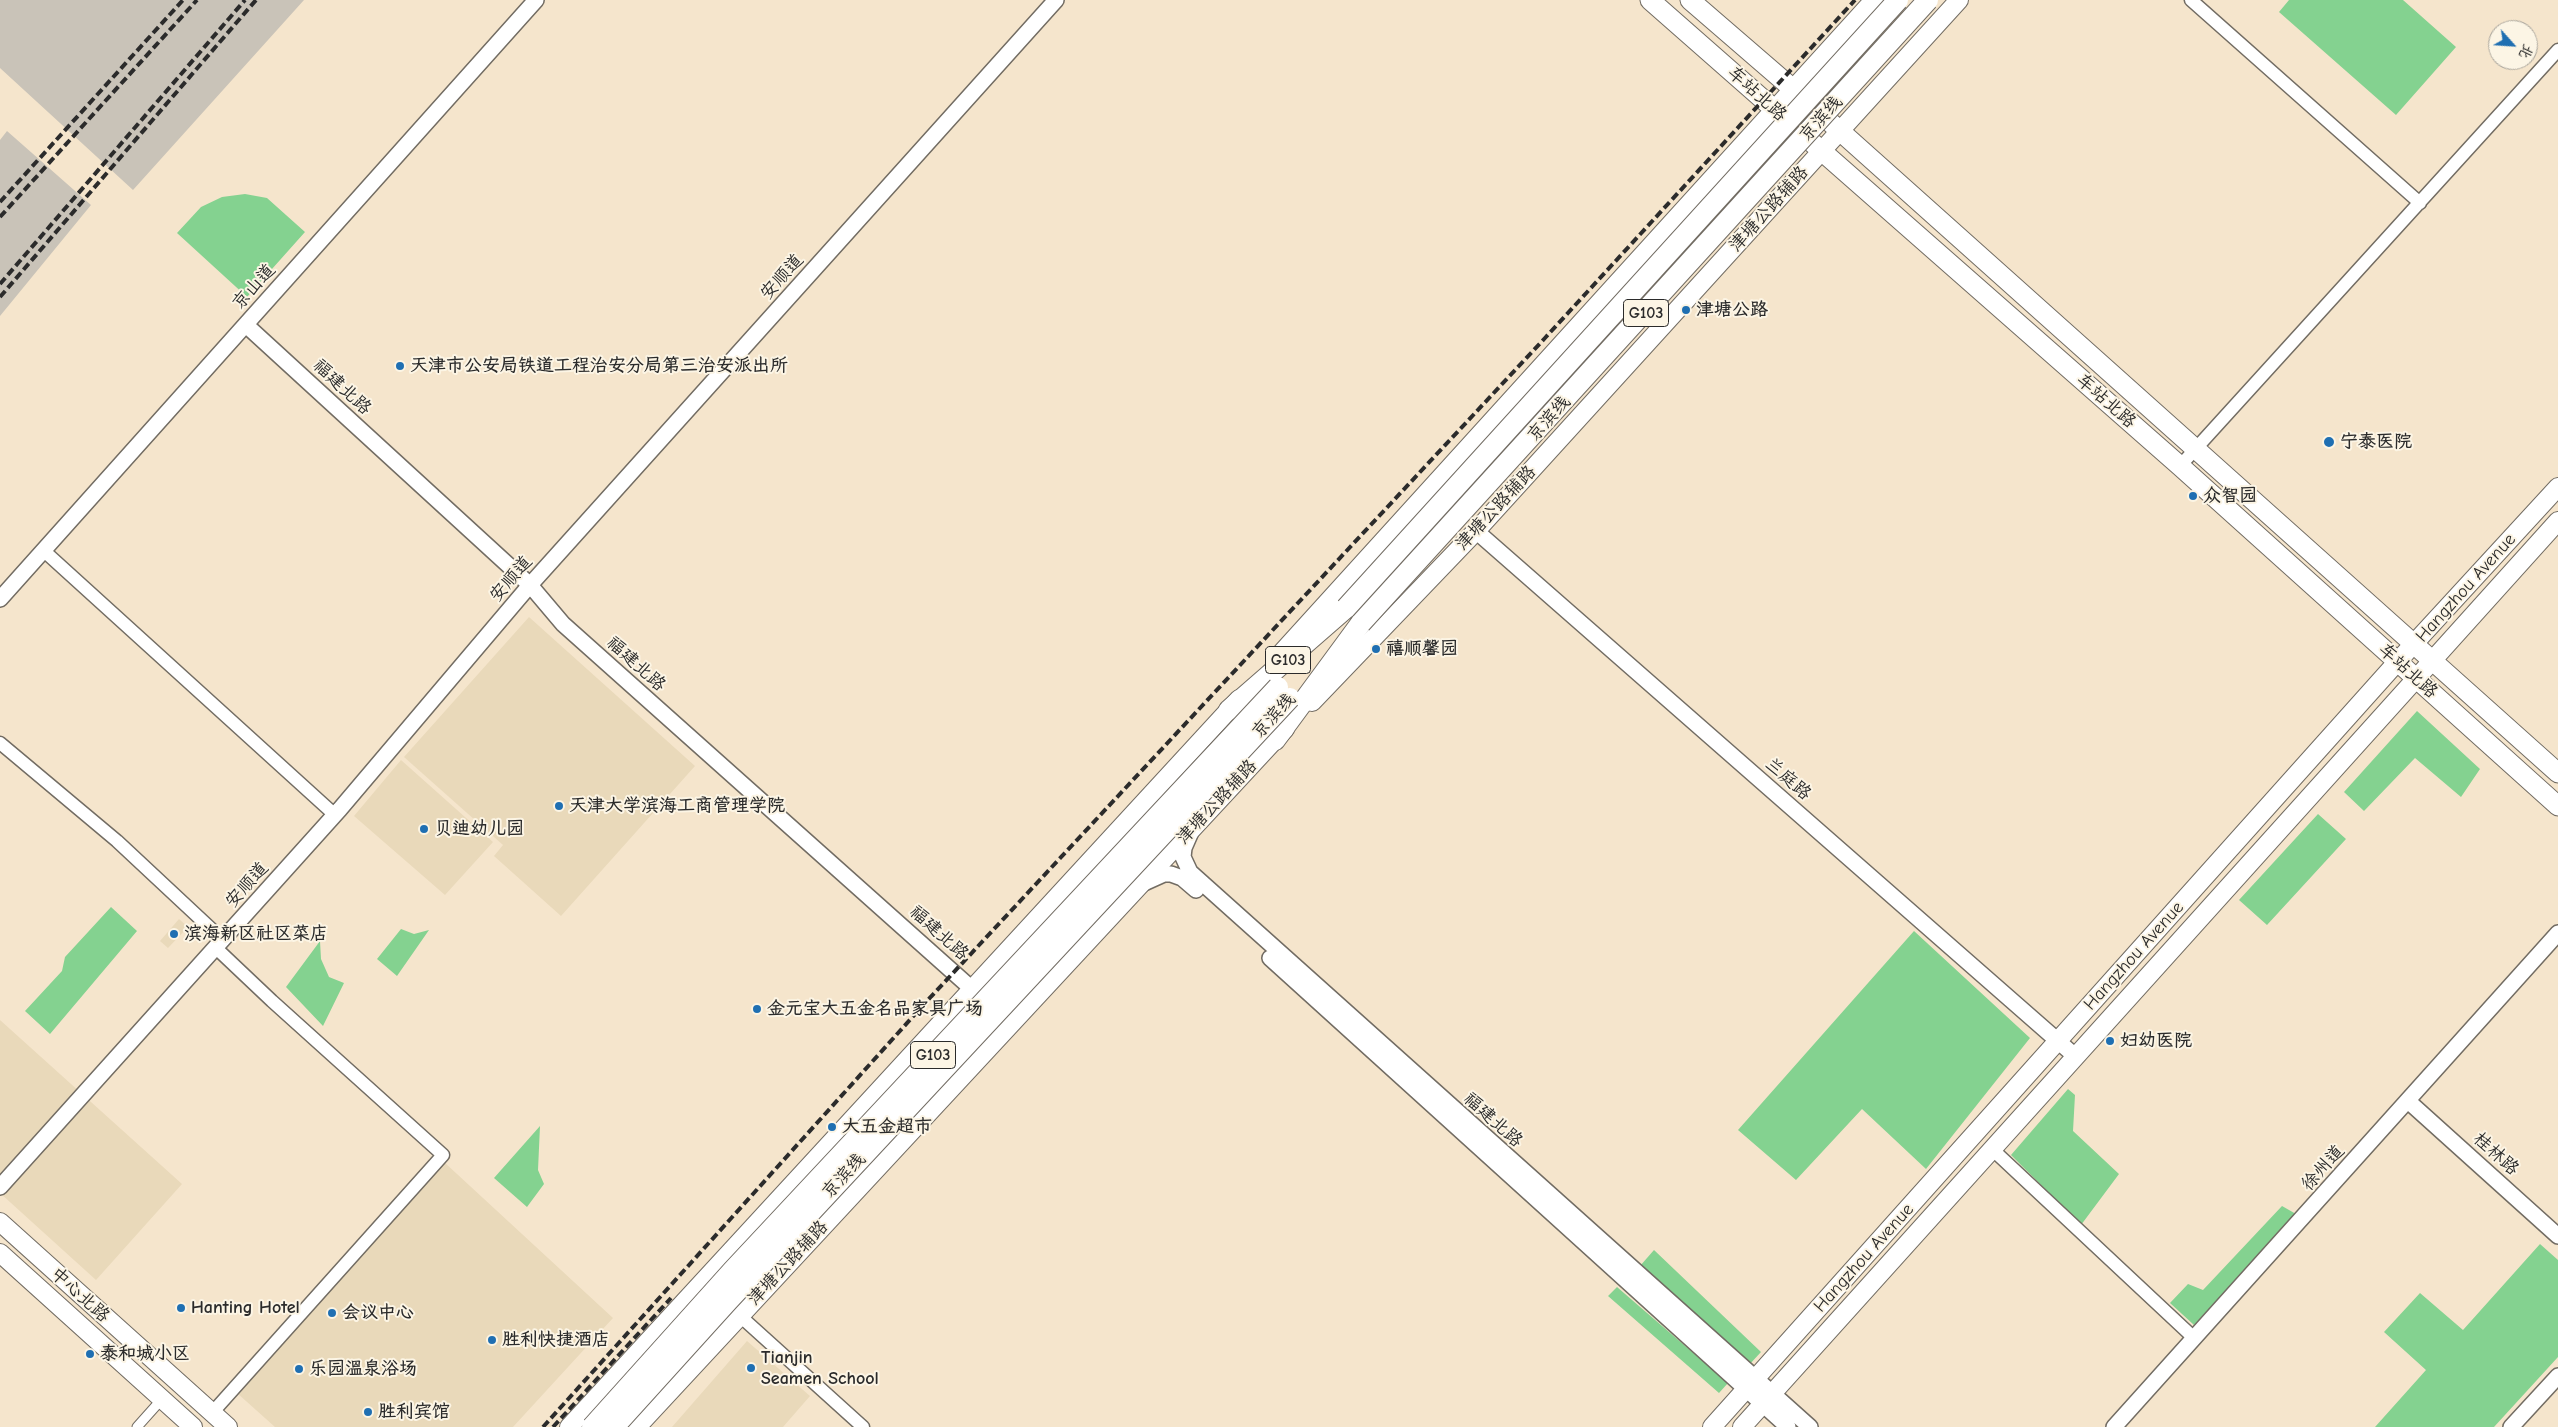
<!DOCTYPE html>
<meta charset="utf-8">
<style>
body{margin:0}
#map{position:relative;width:2558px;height:1427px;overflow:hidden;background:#f5e5cc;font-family:"Comic Neue","LXGW WenKai TC",sans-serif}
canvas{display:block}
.north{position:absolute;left:2488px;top:20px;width:50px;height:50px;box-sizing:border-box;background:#fcf5e5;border:1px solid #a8a49b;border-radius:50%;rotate:116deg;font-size:14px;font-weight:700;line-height:20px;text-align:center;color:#2b2b2b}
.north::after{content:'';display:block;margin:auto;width:18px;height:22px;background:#1f6fb2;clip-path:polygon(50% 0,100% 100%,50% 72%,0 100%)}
</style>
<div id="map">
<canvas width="2558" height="1427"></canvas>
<div class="north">北</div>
</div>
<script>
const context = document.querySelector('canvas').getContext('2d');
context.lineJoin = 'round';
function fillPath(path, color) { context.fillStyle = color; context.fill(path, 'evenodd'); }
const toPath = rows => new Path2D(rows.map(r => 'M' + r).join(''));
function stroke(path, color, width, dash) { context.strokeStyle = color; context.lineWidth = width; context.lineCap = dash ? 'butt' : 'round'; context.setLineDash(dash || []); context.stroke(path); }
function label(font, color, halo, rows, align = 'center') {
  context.font = font + ' "Comic Neue","LXGW WenKai TC",sans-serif'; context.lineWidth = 4; context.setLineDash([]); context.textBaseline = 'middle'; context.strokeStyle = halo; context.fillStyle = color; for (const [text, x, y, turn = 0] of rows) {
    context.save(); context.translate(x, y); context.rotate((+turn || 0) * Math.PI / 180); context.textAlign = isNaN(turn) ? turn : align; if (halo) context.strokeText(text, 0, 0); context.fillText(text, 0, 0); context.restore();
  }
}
const built = toPath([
 [529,617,695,766,561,916,494,856,503,845,404,757],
 [401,760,493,842,445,895,354,816],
 [179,919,188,927,168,948,160,941],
 [0,1020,182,1184,96,1280,0,1193],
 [444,1162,613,1318,513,1427,275,1427,237,1393],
 [747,1341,810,1396,783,1427,672,1427]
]);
const industrial = toPath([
 [0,0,304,0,133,190,0,68],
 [7,131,91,205,0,316,0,140]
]);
const green = toPath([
 [2289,0,2403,0,2456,47,2396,115,2279,12],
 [245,194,267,198,305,232,247,297,177,233,201,207,222,197],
 [2417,711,2480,769,2461,797,2415,758,2364,811,2344,792],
 [2318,814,2346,839,2267,925,2239,900],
 [111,907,137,931,50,1034,25,1011,62,971,65,957],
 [401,929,414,934,429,930,397,976,377,959],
 [1914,931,2030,1038,1926,1169,1862,1109,1796,1180,1738,1130],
 [320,941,321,959,329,977,344,983,323,1026,286,987],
 [2068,1089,2075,1095,2073,1131,2119,1174,2081,1225,2011,1155],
 [540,1126,538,1170,544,1184,527,1207,494,1178],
 [2282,1206,2296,1214,2194,1325,2170,1303,2188,1284,2203,1290],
 [2540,1244,2558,1260,2558,1357,2494,1427,2375,1427,2426,1370,2384,1332,2420,1293,2463,1330],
 [1654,1250,1761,1352,1749,1365,1640,1266],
 [1617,1287,1728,1383,1719,1393,1608,1296]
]);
const pedestrian = toPath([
 [137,1427,162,1399]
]);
const minor = toPath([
 [2191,0,2420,203],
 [2180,466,2558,50],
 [43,550,335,815],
 [0,743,117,841,223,940],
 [1992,1149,2194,1338],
 [739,1315,863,1427],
 [212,1413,443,1155,272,1001,216,948]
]);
const tertiary = toPath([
 [246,325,530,585,563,624,981,997],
 [1476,531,2075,1056],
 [0,599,536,0],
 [1191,832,1184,848,1183,857,1190,872,1810,1427],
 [1144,883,1164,874,1171,874,1182,878,1196,890],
 [1270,958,1788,1427],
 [2408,1101,2558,1236],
 [0,1187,340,809,530,585,1056,0],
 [2114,1427,2558,933],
 [2511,1427,2558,1376]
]);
const secondary = toPath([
 [1275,660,1874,0],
 [1312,702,1476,531,1959,0],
 [0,1222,228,1427],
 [0,1253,193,1427],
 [569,1427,1239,699],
 [637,1427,1285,729],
 [1712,1427,2398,661,2558,487],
 [1742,1427,2558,521]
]);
const primary = toPath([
 [1650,0,2180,466,2558,806],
 [1690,0,1793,89,2558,773]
]);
const trunk = toPath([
 [1229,710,1346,608],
 [1275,740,1361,623]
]);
const rail = toPath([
 [0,202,183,0],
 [0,217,197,0],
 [0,284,245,0],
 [0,297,256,0],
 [543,1427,926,1002,1545,338,1855,0],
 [553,1427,671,1298]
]);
const trunkBridge = toPath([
 [1346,608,1898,0],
 [1361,623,1928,0],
 [592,1427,733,1270,1278,687],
 [614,1427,728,1301,1290,698]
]);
const markers = [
 [1686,310,5,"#1f6fb2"],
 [400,366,5,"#1f6fb2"],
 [2329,442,6,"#1f6fb2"],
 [2193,496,5,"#1f6fb2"],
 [1376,649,5,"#1f6fb2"],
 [559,806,5,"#1f6fb2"],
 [424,829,5,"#1f6fb2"],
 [174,934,5,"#1f6fb2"],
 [757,1009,5,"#1f6fb2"],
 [2110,1041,5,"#1f6fb2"],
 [832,1127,5,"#1f6fb2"],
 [181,1308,5,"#1f6fb2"],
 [332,1313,5,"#1f6fb2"],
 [492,1340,5,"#1f6fb2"],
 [90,1354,5,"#1f6fb2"],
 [751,1368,5,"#1f6fb2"],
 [299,1369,5,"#1f6fb2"],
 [368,1412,5,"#1f6fb2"]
];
const shields = [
 [1646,313,45],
 [1288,660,45],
 [933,1055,45]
];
const shieldNames = [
 ["G103",1646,313],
 ["G103",1288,660],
 ["G103",933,1055]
];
const streetNames = [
 ["车站北路",1757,94,42],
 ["京滨线",1821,119,-48],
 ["津塘公路辅路",1769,209,-48],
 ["安顺道",782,277,-48],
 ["京山道",254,287,-48],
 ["福建北路",342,387,43],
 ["车站北路",2106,401,41],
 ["京滨线",1549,419,-48],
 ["津塘公路辅路",1496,508,-47],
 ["安顺道",511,579,-49],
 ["Hangzhou Avenue",2466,588,-48],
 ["福建北路",636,664,42],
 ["车站北路",2408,671,42],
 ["京滨线",1274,716,-47],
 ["兰庭路",1788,779,41],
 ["津塘公路辅路",1217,802,-47],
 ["安顺道",247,885,-48],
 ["福建北路",939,933,42],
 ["Hangzhou Avenue",2134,956,-48],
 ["福建北路",1493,1120,42],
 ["桂林路",2496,1154,42],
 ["徐州道",2323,1168,-48],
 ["京滨线",844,1176,-47],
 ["Hangzhou Avenue",1864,1258,-48],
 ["津塘公路辅路",788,1263,-47],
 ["中心北路",80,1295,42]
];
const poiNames = [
 ["津塘公路",1696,310],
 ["天津市公安局铁道工程治安分局第三治安派出所",410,366],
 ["宁泰医院",2340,442],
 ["众智园",2203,496],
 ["禧顺馨园",1386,649],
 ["天津大学滨海工商管理学院",569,806],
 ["贝迪幼儿园",434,829],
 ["滨海新区社区菜店",184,934],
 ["金元宝大五金名品家具广场",767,1009],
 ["妇幼医院",2120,1041],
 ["大五金超市",842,1127],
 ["Hanting Hotel",191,1308],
 ["会议中心",342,1313],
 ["胜利快捷酒店",502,1340],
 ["泰和城小区",100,1354],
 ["Tianjin",761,1358],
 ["Seamen School",761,1379],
 ["乐园温泉浴场",309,1369],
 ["胜利宾馆",378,1412]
];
fillPath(built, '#e9d9ba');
fillPath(industrial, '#c9c3b8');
fillPath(green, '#84d290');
stroke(pedestrian, '#726c63', 11);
stroke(minor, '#726c63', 15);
stroke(tertiary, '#726c63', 18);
stroke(secondary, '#726c63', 20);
stroke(primary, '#726c63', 21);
stroke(trunk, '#726c63', 22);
stroke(pedestrian, '#fff', 9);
stroke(minor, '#fff', 12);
stroke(tertiary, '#fff', 15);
stroke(secondary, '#fff', 18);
stroke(primary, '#fff', 19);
stroke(trunk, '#fff', 20);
stroke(rail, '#2b2b2b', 4, [8, 4]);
stroke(trunkBridge, '#726c63', 22, []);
stroke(trunkBridge, '#fff', 20);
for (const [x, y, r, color] of markers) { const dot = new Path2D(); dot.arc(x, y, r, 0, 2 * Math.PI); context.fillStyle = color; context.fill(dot); stroke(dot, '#fcf5e5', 2); }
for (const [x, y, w] of shields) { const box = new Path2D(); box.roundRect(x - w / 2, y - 13.5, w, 27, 4); context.fillStyle = '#fcf5e5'; context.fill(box); stroke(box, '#2b2b2b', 1); }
label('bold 16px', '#2b2b2b', null, shieldNames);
label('18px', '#2b2b2b', '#fcf5e5', streetNames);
label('bold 18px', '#2b2b2b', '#fcf5e5', poiNames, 'left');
</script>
